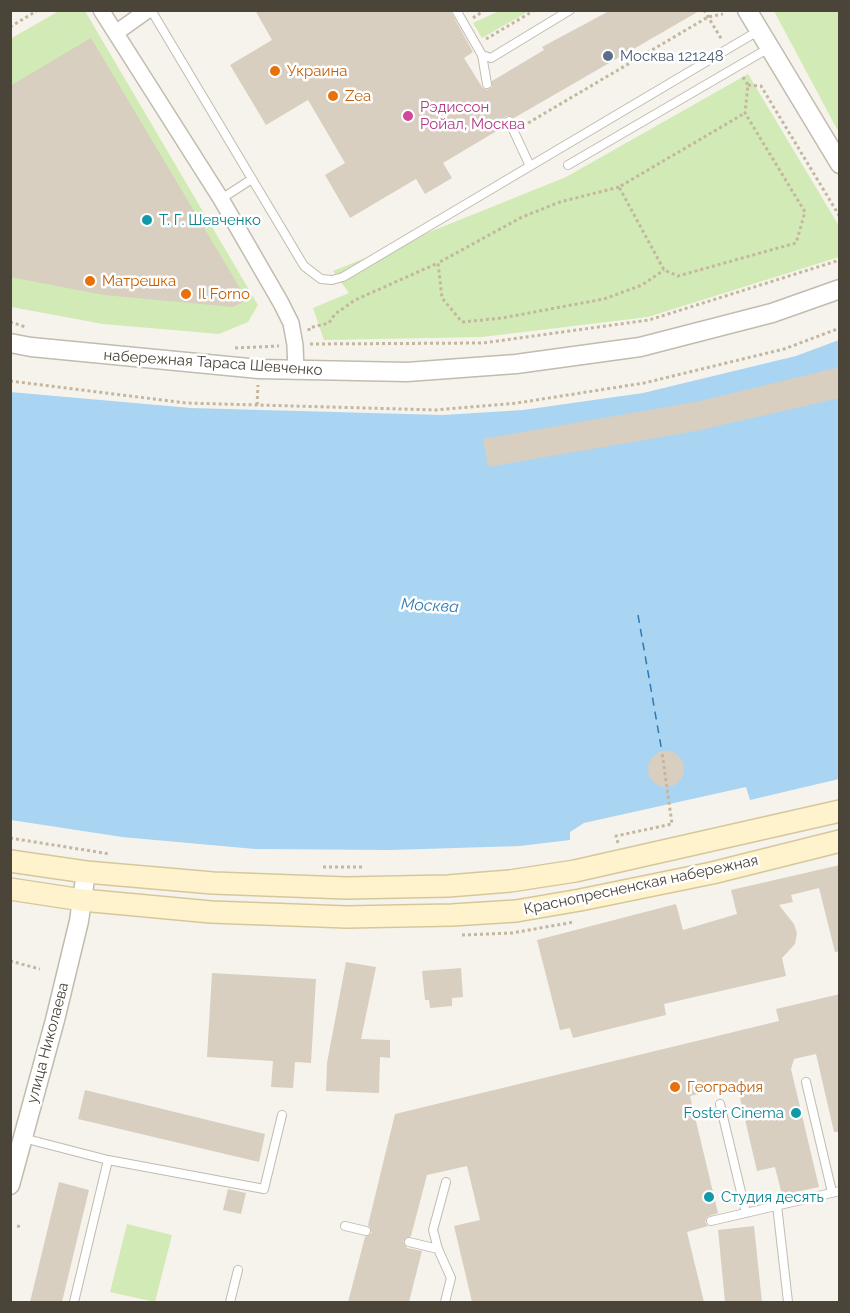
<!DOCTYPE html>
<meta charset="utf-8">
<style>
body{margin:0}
#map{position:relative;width:850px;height:1313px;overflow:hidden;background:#f6f3ec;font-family:Raleway,sans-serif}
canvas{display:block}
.frame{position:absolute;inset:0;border:12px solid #4b4439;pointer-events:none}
</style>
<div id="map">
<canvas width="850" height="1313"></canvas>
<div class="frame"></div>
</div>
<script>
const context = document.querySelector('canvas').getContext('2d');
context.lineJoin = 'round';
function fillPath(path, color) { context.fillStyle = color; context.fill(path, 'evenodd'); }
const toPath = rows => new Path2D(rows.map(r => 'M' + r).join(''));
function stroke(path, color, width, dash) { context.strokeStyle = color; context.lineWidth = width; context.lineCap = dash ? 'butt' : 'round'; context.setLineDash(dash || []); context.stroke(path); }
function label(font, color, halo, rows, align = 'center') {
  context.font = font + ' Raleway,sans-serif'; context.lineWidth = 5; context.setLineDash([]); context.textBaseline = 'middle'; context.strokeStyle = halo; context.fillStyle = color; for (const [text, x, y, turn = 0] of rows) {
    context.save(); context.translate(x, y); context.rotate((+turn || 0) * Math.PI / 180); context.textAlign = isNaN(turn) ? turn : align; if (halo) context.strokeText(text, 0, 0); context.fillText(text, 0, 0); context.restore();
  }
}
const green = toPath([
 [59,11,85,11,258,305,248,322,219,334,103,324,11,307,10,39],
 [499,11,529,11,482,38,473,23],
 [774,11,839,11,838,131],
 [748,74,839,226,839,257,648,317,482,337,324,340,313,308,349,293,333,271,566,177],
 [127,1224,172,1235,155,1302,110,1292]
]);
const water = toPath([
 [839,340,839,779,750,800,746,787,584,823,570,832,570,840,520,846,391,850,255,849,122,837,11,820,10,392,191,408,443,415,523,410,643,393,796,356]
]);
const ferry = toPath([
 [638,615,662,752]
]);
const building = toPath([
 [255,10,450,10,473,52,464,58,482,87,487,90,492,87,492,81,544,50,542,47,611,10,701,10,514,118,506,116,503,120,505,126,443,163,452,178,425,194,416,179,350,218,325,175,345,163,308,100,266,125,230,65,272,40],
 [91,38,247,300,233,307,104,295,10,277,10,86],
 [840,367,840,398,696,431,488,467,483,439,700,401],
 '648 769a18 18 0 1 1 36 0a18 18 0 1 1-36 0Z',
 [840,865,840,951,835,952,819,888,791,895,793,902,779,905,794,924,797,933,795,944,782,958,786,976,664,1004,666,1015,573,1038,570,1028,560,1030,537,940,676,904,683,930,737,914,731,890],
 [346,962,376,967,361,1039,390,1040,390,1058,380,1057,379,1093,326,1091,327,1063],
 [461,968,463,997,452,998,452,1006,430,1008,429,1000,425,1000,422,971],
 [212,973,316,979,311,1063,295,1062,293,1088,271,1087,273,1061,207,1057],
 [840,994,840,1132,834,1132,816,1054,794,1059,791,1069,819,1187,782,1195,775,1167,757,1171,737,1085,690,1096,718,1213,707,1217,705,1222,708,1226,687,1232,704,1302,472,1302,454,1226,480,1220,467,1166,427,1175,411,1236,403,1241,407,1248,422,1251,409,1302,348,1302,365,1237,372,1233,368,1225,395,1114,779,1021,776,1009],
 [85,1090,265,1134,259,1162,78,1119],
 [59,1182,89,1190,62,1302,30,1302],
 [228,1189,246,1193,241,1214,223,1210],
 [754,1226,762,1302,725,1302,718,1230]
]);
const path = toPath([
 [704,10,722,40],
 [473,18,485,10],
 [10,27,38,10],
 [486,39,535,10],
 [743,77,748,85,745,113,805,212,796,243,678,276,664,270,619,187,745,113],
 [748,85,761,86,840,217],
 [523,126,708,17,723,14],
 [619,187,560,202,522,217,438,263,442,298,462,322,502,318,604,299,642,285,664,270],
 [10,322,26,327],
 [309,331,309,328,329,323,335,314,355,300,438,263],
 [310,344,483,343,649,320,840,260],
 [235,348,279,346],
 [10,381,186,403,436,410,517,403,644,383,784,349,840,328],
 [257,405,258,385],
 [10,838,110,854],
 [618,843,616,836,672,824,662,752],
 [323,867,364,867],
 [462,935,512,933,574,922],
 [10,961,40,969],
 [17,1226,22,1227]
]);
const service = toPath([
 [151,10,304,266,321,279,332,280,343,277,758,31],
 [456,10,482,55,491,58,570,10],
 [482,55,487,84],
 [509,121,530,166],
 [568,165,769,48],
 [221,199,252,179],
 [806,1082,832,1192],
 [720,1104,746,1213],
 [23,1138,108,1160,74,1302],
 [108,1160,264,1189,282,1115],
 [777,1205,788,1302],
 [711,1221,840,1191],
 [345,1226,366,1231],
 [409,1242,438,1249],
 [230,1302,238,1270],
 [445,1302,451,1278,438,1249,433,1230,446,1182]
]);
const minor = toPath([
 [101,10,221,199,281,303,291,323,295,345,296,371],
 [117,32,148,10]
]);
const tertiary = toPath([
 [747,10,840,164],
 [10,343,31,347,259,369,407,372,516,364,640,347,772,313,840,289],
 [10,1185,55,1020,79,921,86,872]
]);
const secondary = toPath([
 [10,861,86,872,213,883,346,888,448,886,510,881,575,871,840,811],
 [10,889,82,900,211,912,347,917,452,915,516,911,580,900,712,873,840,841]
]);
const markers = [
 [608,56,6,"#5c6f8a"],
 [275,71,6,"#e8710a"],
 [333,96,6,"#e8710a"],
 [408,116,6,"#d1479c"],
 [147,220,6,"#0f9aa8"],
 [90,281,6,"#e8710a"],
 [186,294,6,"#e8710a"],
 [675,1087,6,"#e8710a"],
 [796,1113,6,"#0f9aa8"],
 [709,1197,6,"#0f9aa8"]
];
const serviceNames = [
 ["Москва 121248",620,56]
];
const foodNames = [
 ["Украина",287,71],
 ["Zea",345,96],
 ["Матрешка",102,281],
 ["Il Forno",198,294],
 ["География",687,1087]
];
const hotelNames = [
 ["Рэдиссон",420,107],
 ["Ройал, Москва",420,124]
];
const cultureNames = [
 ["Т. Г. Шевченко",159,220],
 ["Foster Cinema",784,1113,"right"],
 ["Студия десять",721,1197]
];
const streetNames = [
 ["набережная Тараса Шевченко",213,363,4],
 ["Краснопресненская набережная",641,885,-12],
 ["улица Николаева",48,1043,-75]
];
const waterNames = [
 ["Москва",430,606,3]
];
fillPath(green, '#d2eab5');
fillPath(water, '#a9d4f2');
stroke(ferry, '#2e7ab2', 1.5, [8, 6]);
fillPath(building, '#d8cfc1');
stroke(service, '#c2bbae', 10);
stroke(minor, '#c2bbae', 18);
stroke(tertiary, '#c2bbae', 21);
stroke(secondary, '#d6c79b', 24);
stroke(path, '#c4b79f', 3, [3, 3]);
stroke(service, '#fff', 8);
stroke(minor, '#fff', 15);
stroke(tertiary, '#fff', 18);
stroke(secondary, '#fff3cd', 21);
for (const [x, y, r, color] of markers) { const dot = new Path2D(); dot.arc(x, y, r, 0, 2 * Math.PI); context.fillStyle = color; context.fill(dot); stroke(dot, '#fff', 2); }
label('15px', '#4e5e75', '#fff', serviceNames, 'left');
label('15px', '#c56008', '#fff', foodNames, 'left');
label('15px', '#b23c85', '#fff', hotelNames, 'left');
label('15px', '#0d838f', '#fff', cultureNames, 'left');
label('15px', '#4b4439', '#fff', streetNames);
label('italic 16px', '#2e7ab2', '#fff', waterNames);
</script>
